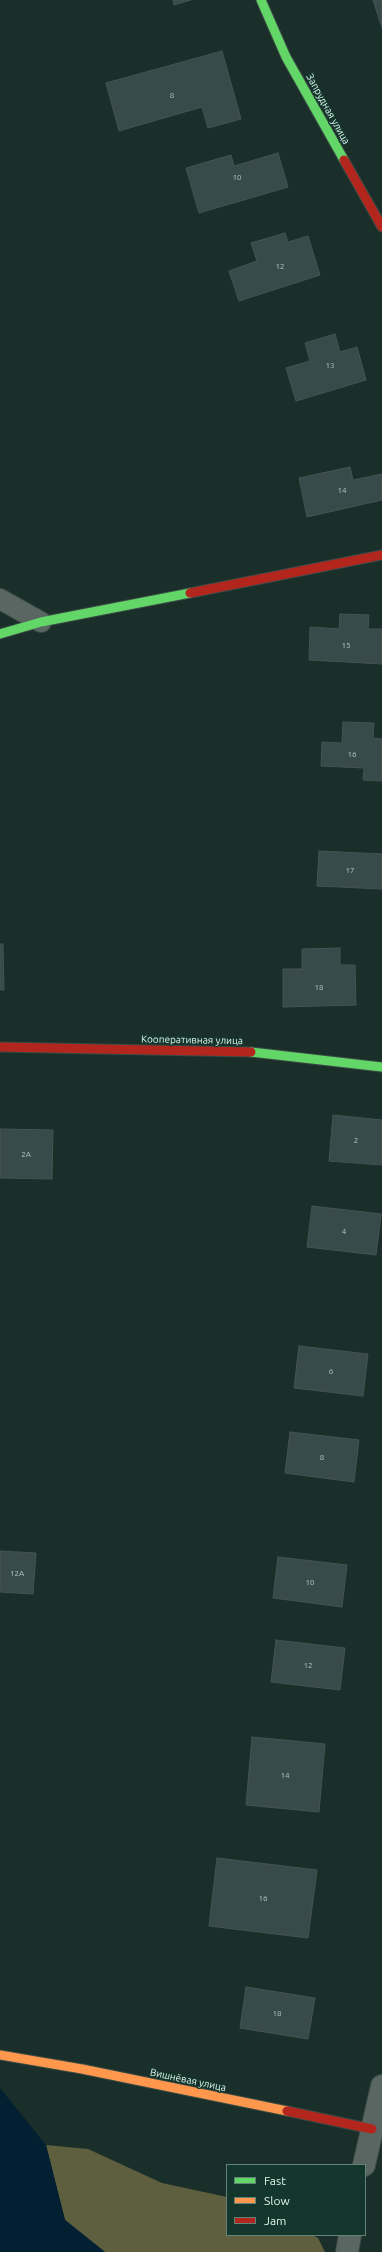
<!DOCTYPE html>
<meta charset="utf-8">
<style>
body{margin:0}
#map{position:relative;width:382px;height:2252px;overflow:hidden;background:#1b2f2a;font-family:Ubuntu,sans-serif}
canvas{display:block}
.legend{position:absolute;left:226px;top:2164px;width:140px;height:72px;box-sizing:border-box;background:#13372d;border:1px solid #658279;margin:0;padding:5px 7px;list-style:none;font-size:12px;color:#dff2eb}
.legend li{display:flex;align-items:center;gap:8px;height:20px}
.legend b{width:20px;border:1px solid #658279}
</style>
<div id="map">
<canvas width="382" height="2252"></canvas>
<ul class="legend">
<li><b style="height:5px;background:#63d668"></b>Fast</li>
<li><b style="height:5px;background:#ff974d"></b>Slow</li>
<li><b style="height:5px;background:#b3261e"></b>Jam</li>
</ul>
</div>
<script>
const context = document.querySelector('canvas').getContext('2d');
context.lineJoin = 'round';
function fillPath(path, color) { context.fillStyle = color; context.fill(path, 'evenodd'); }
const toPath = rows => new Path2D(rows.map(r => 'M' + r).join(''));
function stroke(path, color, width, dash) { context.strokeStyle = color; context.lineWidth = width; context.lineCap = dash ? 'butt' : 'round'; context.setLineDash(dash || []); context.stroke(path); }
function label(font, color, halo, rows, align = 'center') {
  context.font = font + ' Ubuntu,sans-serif'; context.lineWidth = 3; context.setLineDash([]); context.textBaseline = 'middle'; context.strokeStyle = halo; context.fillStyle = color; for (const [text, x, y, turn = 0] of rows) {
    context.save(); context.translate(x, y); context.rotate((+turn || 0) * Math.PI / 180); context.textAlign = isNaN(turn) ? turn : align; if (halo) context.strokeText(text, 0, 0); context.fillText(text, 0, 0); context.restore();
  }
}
const forest = toPath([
 [46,2145,88,2149,162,2183,227,2197,227,2235,312,2235,318,2238,325,2252,105,2252,65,2220]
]);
const water = toPath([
 [0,2088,46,2145,65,2220,105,2252,0,2252]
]);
const building = toPath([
 [173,0,191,0,174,5,173,0],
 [373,0,382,0,382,28,373,0],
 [222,51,241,119,208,128,202,107,119,131,106,83,222,51],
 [278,153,288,187,199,213,186,168,231,155,234,166,278,153],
 [285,233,288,242,308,236,320,275,239,301,229,271,257,261,251,243,285,233],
 [335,334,340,352,357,347,366,380,296,401,286,368,310,361,305,343,335,334],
 [350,467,353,480,382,474,382,500,307,517,299,478,350,467],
 [340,614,369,615,368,629,382,629,382,664,309,660,310,627,339,629,340,614],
 [343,722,374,723,373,738,382,739,382,781,363,780,364,768,321,766,322,742,342,743,343,722],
 [319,851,382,854,382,889,317,886,319,851],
 [0,944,3,944,4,990,0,990,0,944],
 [340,948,340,965,355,965,356,1005,283,1007,283,969,302,969,302,949,340,948],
 [333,1115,382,1120,382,1165,329,1161,333,1115],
 [0,1129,53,1130,52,1179,0,1178,0,1129],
 [312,1206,381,1214,376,1255,307,1247,312,1206],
 [299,1346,368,1354,363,1396,294,1388,299,1346],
 [290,1432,359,1440,354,1482,285,1473,290,1432],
 [0,1551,36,1553,33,1594,0,1592,0,1551],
 [278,1557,347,1565,342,1607,273,1598,278,1557],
 [276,1640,345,1648,340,1690,271,1682,276,1640],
 [252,1737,325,1744,319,1812,246,1805,252,1737],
 [217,1858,317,1870,308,1938,209,1926,217,1858],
 [246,1987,315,1998,308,2039,240,2028,246,1987]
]);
const lane = toPath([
 [0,599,41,622]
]);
const street = toPath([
 [364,2165,382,2086],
 [347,2252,350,2235]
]);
const fast = toPath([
 [261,0,286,57,344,160],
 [0,634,41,622,190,593],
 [251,1052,382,1067]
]);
const slow = toPath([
 [0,2055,82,2069,287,2111]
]);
const jam = toPath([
 [344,160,382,227],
 [190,593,382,555],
 [0,1047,251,1052],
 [287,2111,372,2129]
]);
const numberNames = [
 ["8",172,95],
 ["10",237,177],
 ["12",280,266],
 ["13",330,365],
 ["14",342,490],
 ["15",346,645],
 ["16",352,754],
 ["17",350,870],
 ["18",319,987],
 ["2",356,1140],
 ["2А",26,1154],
 ["4",344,1231],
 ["6",331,1371],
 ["8",322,1457],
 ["12А",17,1573],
 ["10",310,1582],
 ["12",308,1665],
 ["14",285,1775],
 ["16",263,1898],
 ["18",277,2013]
];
const streetNames = [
 ["Запрудная улица",328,109,61],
 ["Кооперативная улица",192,1040,1],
 ["Вишнёвая улица",188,2080,12]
];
fillPath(forest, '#5e5f3f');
fillPath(water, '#022032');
fillPath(building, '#384b4a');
stroke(building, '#445453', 1);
stroke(lane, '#3b4b46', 22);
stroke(street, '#3b4b46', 24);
stroke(fast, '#3b4b46', 11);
stroke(slow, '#3b4b46', 11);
stroke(jam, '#3b4b46', 11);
stroke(lane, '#596662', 20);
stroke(street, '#596662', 22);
stroke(fast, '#63d668', 9);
stroke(slow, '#ff974d', 9);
stroke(jam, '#b3261e', 9);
label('8px', '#b5c8c3', null, numberNames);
label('10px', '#dff2eb', '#13372d', streetNames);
</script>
